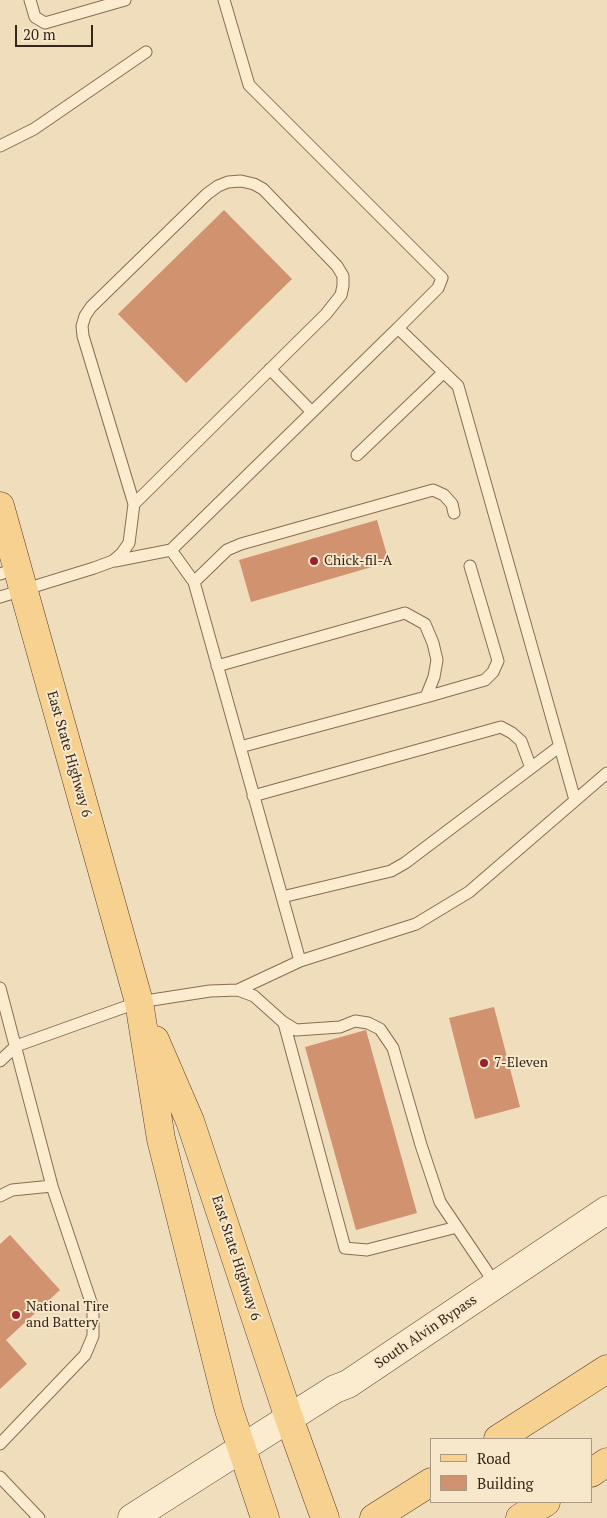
<!DOCTYPE html>
<style>
body{margin:0}
#map{position:relative;width:607px;height:1518px;overflow:hidden;background:#f0ddbb;font-family:"PT Serif",serif}
canvas{display:block}
.legend{position:absolute;left:430px;top:1438px;width:162px;height:65px;box-sizing:border-box;background:#f7e8cb;border:1px solid #aa9a84;margin:0;padding:6px 9px;list-style:none;font-size:15px;color:#36261a}
.legend li{display:flex;align-items:center;gap:10px;height:25px}
.legend b{width:25px;border:1px solid #aa9a84}
.scale{position:absolute;left:15px;top:25px;width:78px;height:22px;box-sizing:border-box;border:2px solid #36261a;border-top:0;padding-left:6px;font-size:15px;line-height:18px;white-space:nowrap;color:#36261a;-webkit-text-stroke:4px #f7e8cb;paint-order:stroke}
</style>
<div id="map">
<canvas width="607" height="1518"></canvas>
<ul class="legend">
<li><b style="height:6px;background:#f7d190"></b>Road</li>
<li><b style="height:14px;background:#d0926f"></b>Building</li>
</ul>
<div class="scale">20 m</div>
</div>
<script>
const context = document.querySelector('canvas').getContext('2d');
context.lineJoin = 'round';
function fillPath(path, color) { context.fillStyle = color; context.fill(path, 'evenodd'); }
const toPath = rows => new Path2D(rows.map(r => 'M' + r).join(''));
function stroke(path, color, width, dash) { context.strokeStyle = color; context.lineWidth = width; context.lineCap = dash ? 'butt' : 'round'; context.setLineDash(dash || []); context.stroke(path); }
function label(font, color, halo, rows, align = 'center') {
  context.font = font + ' "PT Serif",serif'; context.lineWidth = 4; context.setLineDash([]); context.textBaseline = 'middle'; context.strokeStyle = halo; context.fillStyle = color; for (const [text, x, y, turn = 0] of rows) {
    context.save(); context.translate(x, y); context.rotate((+turn || 0) * Math.PI / 180); context.textAlign = isNaN(turn) ? turn : align; if (halo) context.strokeText(text, 0, 0); context.fillText(text, 0, 0); context.restore();
  }
}
const building = toPath([
 [224,210,292,279,186,383,118,314],
 [377,520,389,562,251,602,239,560],
 [494,1007,520,1107,475,1119,449,1018],
 [366,1030,417,1213,356,1230,305,1047],
 [10,1235,60,1290,6,1340,27,1364,0,1389,0,1244]
]);
const lane = toPath([
 [30,0,35,17,45,23,125,0],
 [224,0,249,85,442,278,438,288,398,328],
 [0,146,34,129,146,52],
 [270,369,312,412],
 [357,455,444,372],
 [171,550,194,582,300,961],
 [115,561,171,550,398,328,458,386,575,800],
 [0,574,17,568],
 [194,582,227,550,241,544,433,490,444,495,452,504,454,513],
 [0,597,94,568,113,561,122,553,129,543,134,504,326,314,341,295,343,286,343,276,337,266,263,189,254,184,241,181,228,182,218,186,207,194,91,307,85,316,82,326,83,336,134,504],
 [217,666,405,613,425,624,433,643,437,660,434,677,426,697,240,747],
 [426,697,485,680,493,672,498,661,470,566],
 [253,796,501,727,512,733,521,741,531,768],
 [282,897,391,871,405,863,560,746],
 [0,988,52,1186,93,1308,93,1336,85,1355,0,1444],
 [238,990,300,961,416,924,469,892,607,773],
 [284,1023,345,1248,367,1250,457,1227],
 [0,1061,16,1046,139,1002,210,991,238,990,254,996,283,1022,296,1030,340,1027,355,1021,368,1023,380,1029,393,1048,421,1145,440,1202,496,1285],
 [0,1196,12,1190,52,1186],
 [0,1477,39,1518]
]);
const secondary = toPath([
 [132,1518,335,1389,348,1384,607,1210]
]);
const primary = toPath([
 [0,506,139,1002,161,1139,229,1410,265,1518],
 [155,1040,190,1121,289,1418,325,1518],
 [498,1439,607,1369],
 [591,1473,607,1462],
 [374,1518,431,1482],
 [520,1518,546,1502]
]);
const markers = [
 [314,561,5,"#9a2129"],
 [484,1063,5,"#9a2129"],
 [16,1315,5,"#9a2129"]
];
const poiNames = [
 ["Chick-fil-A",324,561],
 ["7-Eleven",494,1063],
 ["National Tire",26,1307],
 ["and Battery",26,1323]
];
const streetNames = [
 ["East State Highway 6",69,754,74],
 ["East State Highway 6",236,1258,72],
 ["South Alvin Bypass",426,1332,-34]
];
fillPath(building, '#d0926f');
stroke(lane, '#886d54', 13);
stroke(secondary, '#694e38', 29);
stroke(primary, '#553b29', 29);
stroke(lane, '#fbebcf', 11);
stroke(secondary, '#fbebcf', 28);
stroke(primary, '#f7d190', 28);
for (const [x, y, r, color] of markers) { const dot = new Path2D(); dot.arc(x, y, r, 0, 2 * Math.PI); context.fillStyle = color; context.fill(dot); stroke(dot, '#f7e8cb', 2); }
label('14px', '#36261a', '#f7e8cb', poiNames, 'left');
label('14px', '#36261a', '#f7e8cb', streetNames);
</script>
